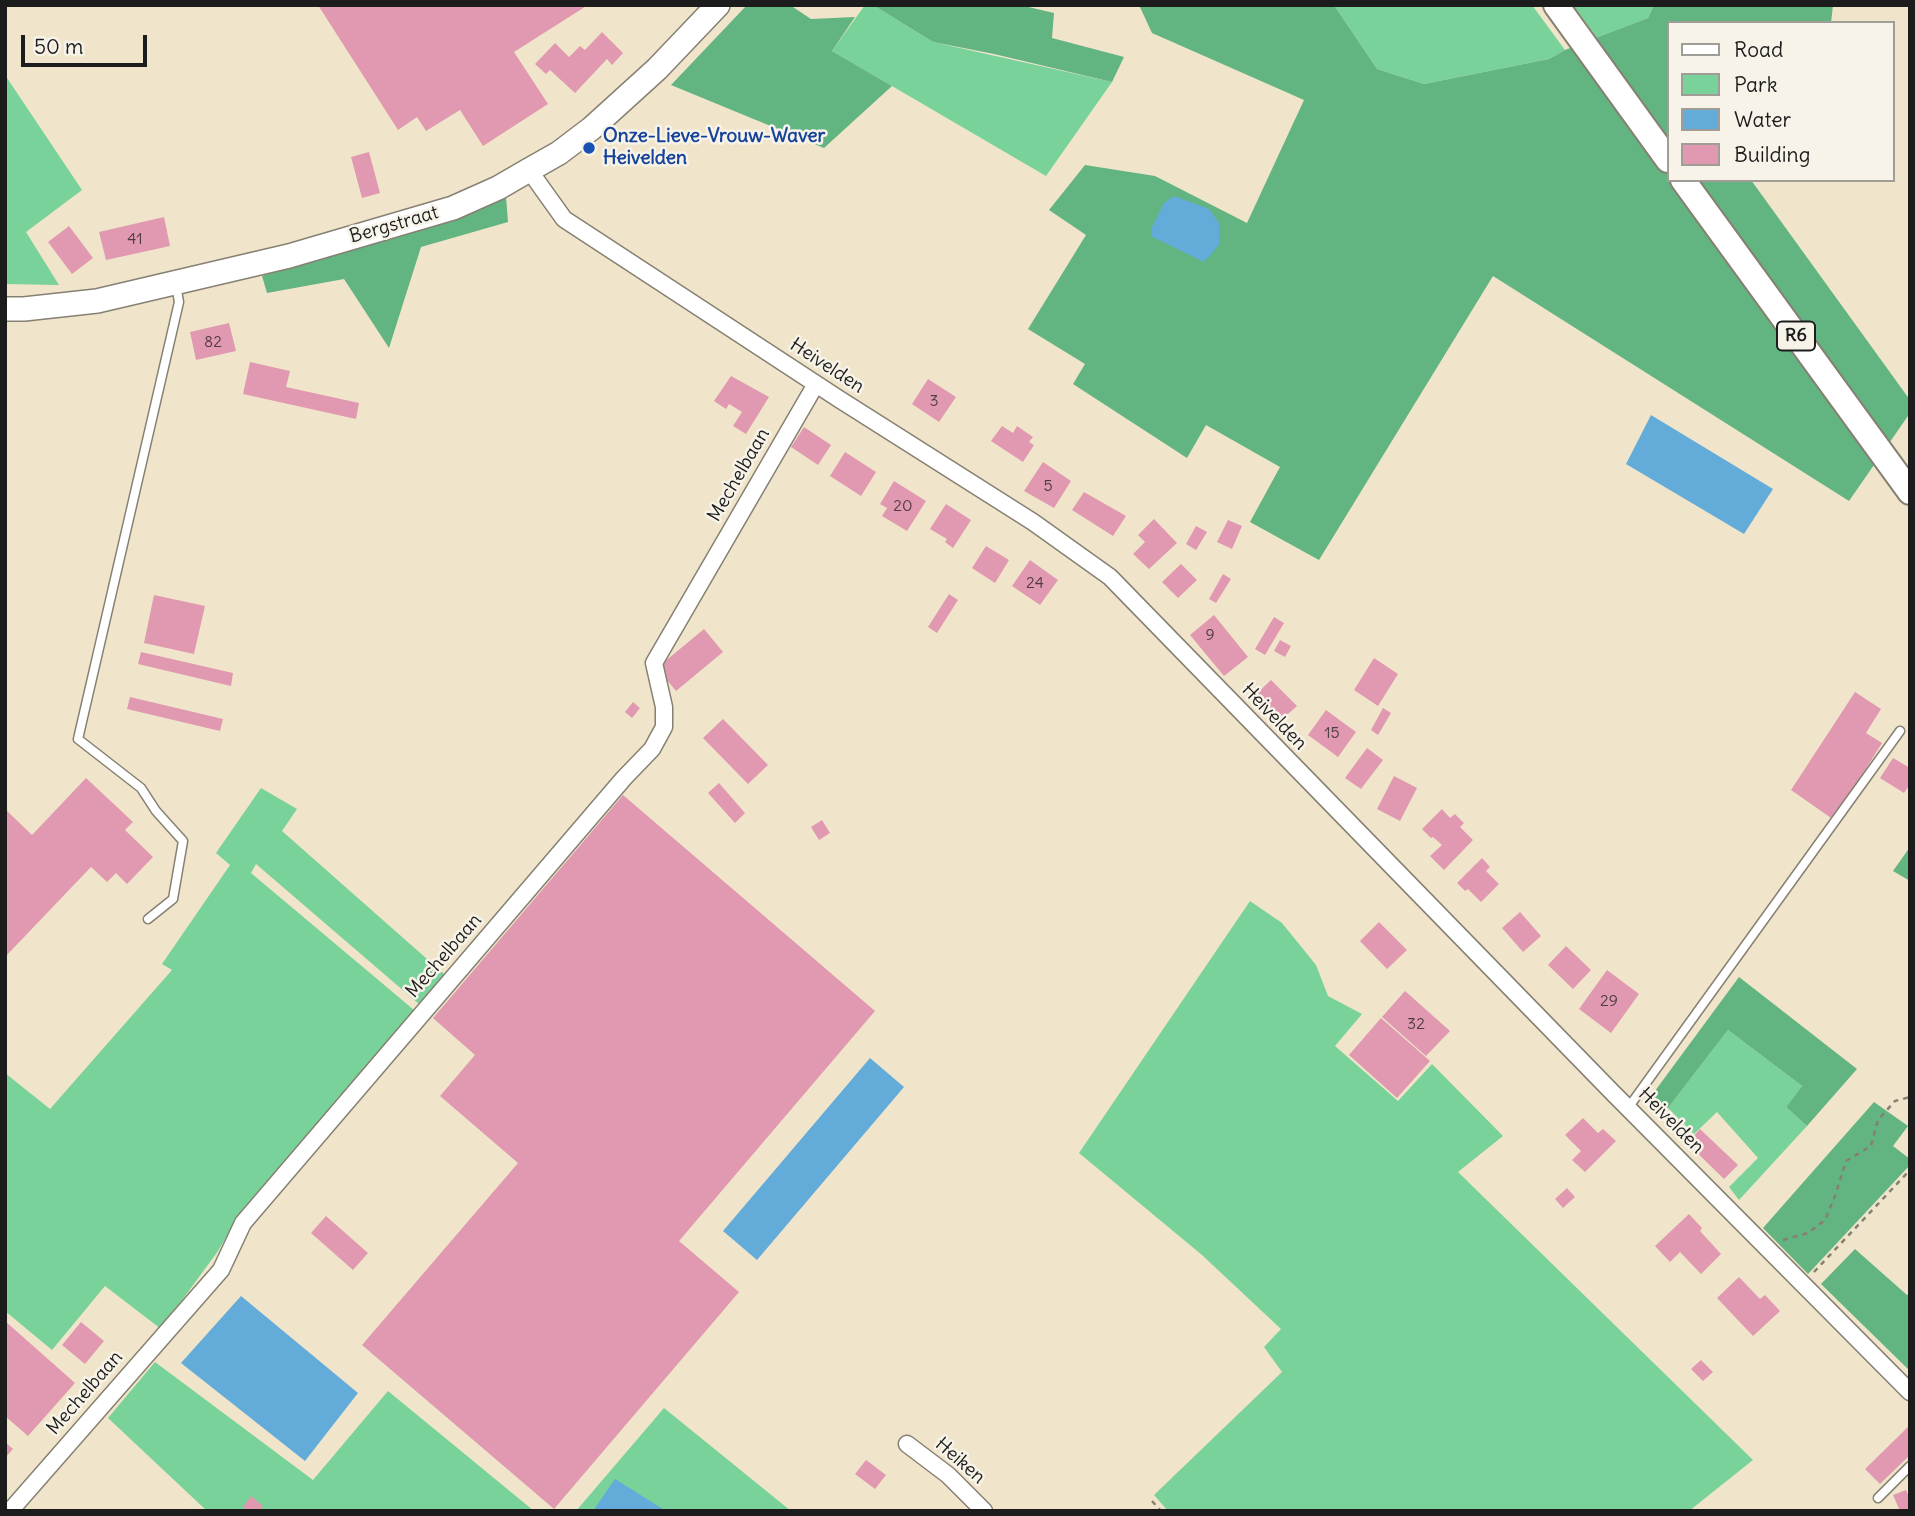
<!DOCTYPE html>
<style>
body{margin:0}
#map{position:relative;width:1915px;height:1516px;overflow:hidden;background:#f0e5ca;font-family:Delius,sans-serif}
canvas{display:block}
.frame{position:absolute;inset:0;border:7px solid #1c1c1c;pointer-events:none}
.legend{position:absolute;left:1667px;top:21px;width:228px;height:161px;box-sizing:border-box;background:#f7f3e8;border:2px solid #9f9d96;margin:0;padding:9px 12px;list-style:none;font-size:21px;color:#1c1c1c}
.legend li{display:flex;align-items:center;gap:14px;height:35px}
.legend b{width:35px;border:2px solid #9f9d96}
.scale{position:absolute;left:21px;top:35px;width:126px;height:32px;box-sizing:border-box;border:4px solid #1c1c1c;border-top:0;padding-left:9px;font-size:21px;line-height:24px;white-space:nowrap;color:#1c1c1c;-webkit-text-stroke:5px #f7f3e8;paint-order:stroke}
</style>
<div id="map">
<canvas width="1915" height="1516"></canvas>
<div class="frame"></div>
<ul class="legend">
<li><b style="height:9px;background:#fff"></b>Road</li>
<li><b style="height:19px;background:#79d299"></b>Park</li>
<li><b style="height:19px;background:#63acda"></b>Water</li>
<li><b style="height:19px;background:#e099b0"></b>Building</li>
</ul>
<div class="scale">50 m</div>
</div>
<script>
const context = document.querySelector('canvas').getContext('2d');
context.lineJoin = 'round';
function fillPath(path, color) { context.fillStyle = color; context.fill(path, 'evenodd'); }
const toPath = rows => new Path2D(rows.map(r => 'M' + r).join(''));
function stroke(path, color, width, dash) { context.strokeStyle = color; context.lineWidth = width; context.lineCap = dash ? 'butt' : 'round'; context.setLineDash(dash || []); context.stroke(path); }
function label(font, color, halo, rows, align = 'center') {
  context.font = font + ' Delius,sans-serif'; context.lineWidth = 5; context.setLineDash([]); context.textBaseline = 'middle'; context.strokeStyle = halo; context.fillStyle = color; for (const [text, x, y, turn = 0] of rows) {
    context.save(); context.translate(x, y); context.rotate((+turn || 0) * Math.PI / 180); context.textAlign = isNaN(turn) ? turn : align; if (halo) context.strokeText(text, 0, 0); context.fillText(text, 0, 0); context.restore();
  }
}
const green = toPath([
 [865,5,873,5,933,42,1112,82,1046,176,832,51],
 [1334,5,1532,5,1565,50,1549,59,1424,84,1377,69],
 [1573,5,1654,5,1648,18,1597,38],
 [5,75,82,190,26,232,59,285,5,284],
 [261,788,297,809,282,831,444,974,419,1004,256,864,251,873,414,1010,242,1210,218,1251,161,1329,105,1286,52,1350,5,1311,5,1073,50,1109,172,970,162,964,230,865,216,853],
 [1250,901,1282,923,1316,965,1328,996,1362,1014,1335,1046,1398,1101,1432,1064,1503,1136,1458,1172,1753,1460,1689,1511,1168,1511,1154,1495,1282,1372,1264,1347,1281,1329,1202,1255,1079,1153],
 [1728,1030,1802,1086,1786,1107,1807,1126,1739,1200,1729,1187,1758,1158,1717,1112,1694,1134,1668,1108],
 [155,1362,313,1480,388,1391,534,1511,207,1511,108,1418],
 [664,1408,791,1511,576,1511]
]);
const forest = toPath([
 [747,5,790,5,811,19,855,17,832,51,892,86,824,148,671,85],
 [873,5,1020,5,1054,13,1052,38,1124,57,1112,82,994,54,933,42],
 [1139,5,1334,5,1377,69,1424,84,1549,59,1565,50,1648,18,1654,5,1833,5,1831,23,1668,23,1668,180,1751,180,1910,400,1910,413,1849,501,1493,276,1319,560,1250,522,1280,467,1206,425,1187,458,1073,384,1085,364,1028,329,1086,235,1049,210,1085,165,1155,176,1247,223,1304,100,1152,33],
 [506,196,508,222,421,247,389,348,344,279,267,293,262,276],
 [1910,847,1910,881,1893,871],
 [1739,977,1857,1069,1807,1126,1786,1107,1802,1086,1728,1030,1668,1108,1652,1095],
 [1874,1102,1908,1126,1893,1146,1910,1159,1910,1165,1808,1274,1763,1228],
 [1855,1249,1907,1295,1910,1292,1910,1371,1821,1284]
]);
const water = toPath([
 [1174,196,1209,209,1219,223,1219,245,1204,262,1151,236,1152,227,1164,203],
 [1651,415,1773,489,1744,534,1626,464],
 [870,1058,904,1087,757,1260,723,1231],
 [241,1296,358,1393,305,1461,181,1363],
 [615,1479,666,1511,593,1511]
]);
const building = toPath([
 [318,5,588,5,514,52,548,104,483,146,460,110,426,131,417,117,398,130],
 [602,32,623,53,612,65,607,59,575,93,550,70,546,74,535,64,555,43,569,57,580,46,585,50],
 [369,152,380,193,362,198,351,157],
 [164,217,170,246,106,260,99,232],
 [69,226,93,258,72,274,48,242],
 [229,323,236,351,196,360,190,332],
 [250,362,290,371,286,387,359,403,356,419,243,394],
 [731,376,769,397,746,434,733,426,742,412,729,404,726,409,714,401],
 [928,379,956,397,939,422,912,404],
 [1002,426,1013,433,1017,426,1033,437,1029,442,1034,445,1023,462,991,441],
 [804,427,831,445,818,465,791,447],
 [845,452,876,472,861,496,830,476],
 [1043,462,1071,481,1054,508,1024,491],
 [894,481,926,501,907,531,882,516,887,508,880,504],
 [1084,492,1126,516,1113,536,1072,510],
 [946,504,971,520,953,548,945,542,947,539,930,529],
 [1154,519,1177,543,1149,569,1133,554,1145,542,1138,535],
 [1228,520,1242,526,1232,549,1217,542],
 [1196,526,1207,532,1196,550,1186,544],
 [986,546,1009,560,995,583,972,568],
 [1030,560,1058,580,1040,605,1012,586],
 [1181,564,1197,580,1178,598,1162,582],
 [1223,574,1231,579,1216,603,1209,599],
 [949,594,958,600,937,633,928,627],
 [154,595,205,606,194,654,144,643],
 [1214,615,1248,657,1224,676,1190,635],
 [1274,617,1284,623,1265,655,1255,649],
 [704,629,723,652,676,691,657,668],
 [1280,640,1291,646,1285,657,1274,651],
 [141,652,233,673,231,686,138,664],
 [1374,658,1398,674,1378,706,1354,690],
 [1271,680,1297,706,1280,721,1255,695],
 [1855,692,1881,709,1866,733,1882,743,1834,820,1791,790],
 [130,697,223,719,220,731,127,709],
 [633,702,640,708,632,718,625,712],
 [1383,708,1391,713,1378,735,1371,730],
 [1326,710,1356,732,1338,757,1308,735],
 [723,719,768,765,748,784,703,738],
 [1367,748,1383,760,1361,789,1345,778],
 [1893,758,1910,768,1910,784,1904,793,1880,778],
 [1394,776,1417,788,1400,821,1377,809],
 [86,778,133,822,125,830,153,857,127,884,116,873,107,882,91,867,5,957,5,809,32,835],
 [719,783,745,813,735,823,708,793],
 [623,795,875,1011,679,1241,739,1292,554,1509,362,1345,518,1163,440,1096,475,1055,433,1018],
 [1442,809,1450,818,1455,814,1464,823,1460,827,1473,840,1444,870,1430,856,1442,845,1433,837,1431,838,1422,829],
 [822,820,830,833,819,840,811,827],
 [1482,858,1490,867,1486,871,1499,884,1481,902,1468,889,1465,891,1457,883],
 [1520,912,1541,936,1523,952,1502,928],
 [1379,922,1407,950,1387,969,1360,941],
 [1566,946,1591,970,1573,989,1548,965],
 [1607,970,1639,994,1611,1033,1579,1009],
 [1405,991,1450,1031,1426,1056,1382,1017],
 [1381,1018,1430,1061,1397,1098,1349,1055],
 [1583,1118,1598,1133,1603,1129,1616,1141,1585,1172,1572,1160,1581,1151,1565,1135],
 [1700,1129,1738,1165,1724,1179,1687,1143],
 [1567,1188,1575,1197,1563,1208,1555,1199],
 [1689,1214,1702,1228,1700,1231,1721,1254,1701,1274,1680,1252,1670,1262,1655,1246],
 [326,1216,368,1253,353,1270,311,1233],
 [1739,1277,1760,1299,1765,1295,1780,1311,1753,1336,1717,1298],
 [5,1321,75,1383,28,1436,5,1416],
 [81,1322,104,1341,85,1364,62,1345],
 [1701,1360,1713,1372,1703,1381,1691,1369],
 [1910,1425,1910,1455,1880,1484,1865,1469],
 [5,1442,13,1449,5,1458],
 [866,1460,886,1475,875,1489,855,1474],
 [1906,1490,1910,1499,1910,1511,1900,1511,1893,1495],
 [251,1496,263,1506,259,1511,248,1511,243,1507]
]);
const path = toPath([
 [1783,1240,1808,1233,1825,1220,1835,1196,1846,1161,1871,1146,1878,1120,1895,1101,1910,1097],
 [1814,1272,1910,1170],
 [1152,1501,1161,1511]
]);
const lane = toPath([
 [148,919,173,899,183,841,156,811,141,788,78,739,179,302,176,285],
 [1628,1108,1900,731],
 [1878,1498,1910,1466]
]);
const street = toPath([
 [529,170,564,219,839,399,1033,522,1110,577,1612,1092,1910,1392],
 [907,1444,948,1475,984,1511],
 [10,1511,221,1270,243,1223,624,778,652,749,664,727,664,707,654,663,816,384]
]);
const secondary = toPath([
 [5,309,24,309,97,301,289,256,453,208,498,188,529,170,559,153,592,128,657,69,718,5]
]);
const primary = toPath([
 [1556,5,1668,160],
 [1683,180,1910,492]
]);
const markers = [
 [589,148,7,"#1a4fb4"]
];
const numberNames = [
 ["41",135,239],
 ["82",213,342],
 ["3",934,401],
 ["5",1048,486],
 ["20",903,506],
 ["24",1035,583],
 ["9",1210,635],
 ["15",1332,733],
 ["29",1609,1001],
 ["32",1416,1024]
];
const shields = [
 [1796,336,38]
];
const shieldNames = [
 ["R6",1796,336]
];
const transitNames = [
 ["Onze-Lieve-Vrouw-Waver",603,137],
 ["Heivelden",603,159]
];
const streetNames = [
 ["Bergstraat",394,225,-16],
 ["Heivelden",827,366,33],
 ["Mechelbaan",739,475,-60],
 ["Heivelden",1274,717,46],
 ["Mechelbaan",444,956,-49],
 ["Heivelden",1671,1121,45],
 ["Mechelbaan",85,1393,-49],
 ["Heiken",960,1461,41]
];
fillPath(green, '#79d299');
fillPath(forest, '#62b481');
fillPath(water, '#63acda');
fillPath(building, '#e099b0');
stroke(lane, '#868073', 11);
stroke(street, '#868073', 19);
stroke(secondary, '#868073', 26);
stroke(primary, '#868073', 28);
stroke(path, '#868073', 2.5, [5, 5]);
stroke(lane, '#fff', 8);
stroke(street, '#fff', 16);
stroke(secondary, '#fff', 23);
stroke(primary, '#fff', 24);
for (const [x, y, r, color] of markers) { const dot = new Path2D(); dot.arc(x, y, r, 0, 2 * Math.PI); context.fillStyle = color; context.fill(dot); stroke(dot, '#f7f3e8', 2.5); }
label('16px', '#4d3b41', null, numberNames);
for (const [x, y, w] of shields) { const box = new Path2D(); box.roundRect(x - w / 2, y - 14.5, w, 29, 5); context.fillStyle = '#f7f3e8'; context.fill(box); stroke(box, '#1c1c1c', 2); }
label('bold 18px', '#1c1c1c', null, shieldNames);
label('bold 19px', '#164399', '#f7f3e8', transitNames, 'left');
label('19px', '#1c1c1c', '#f7f3e8', streetNames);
</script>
